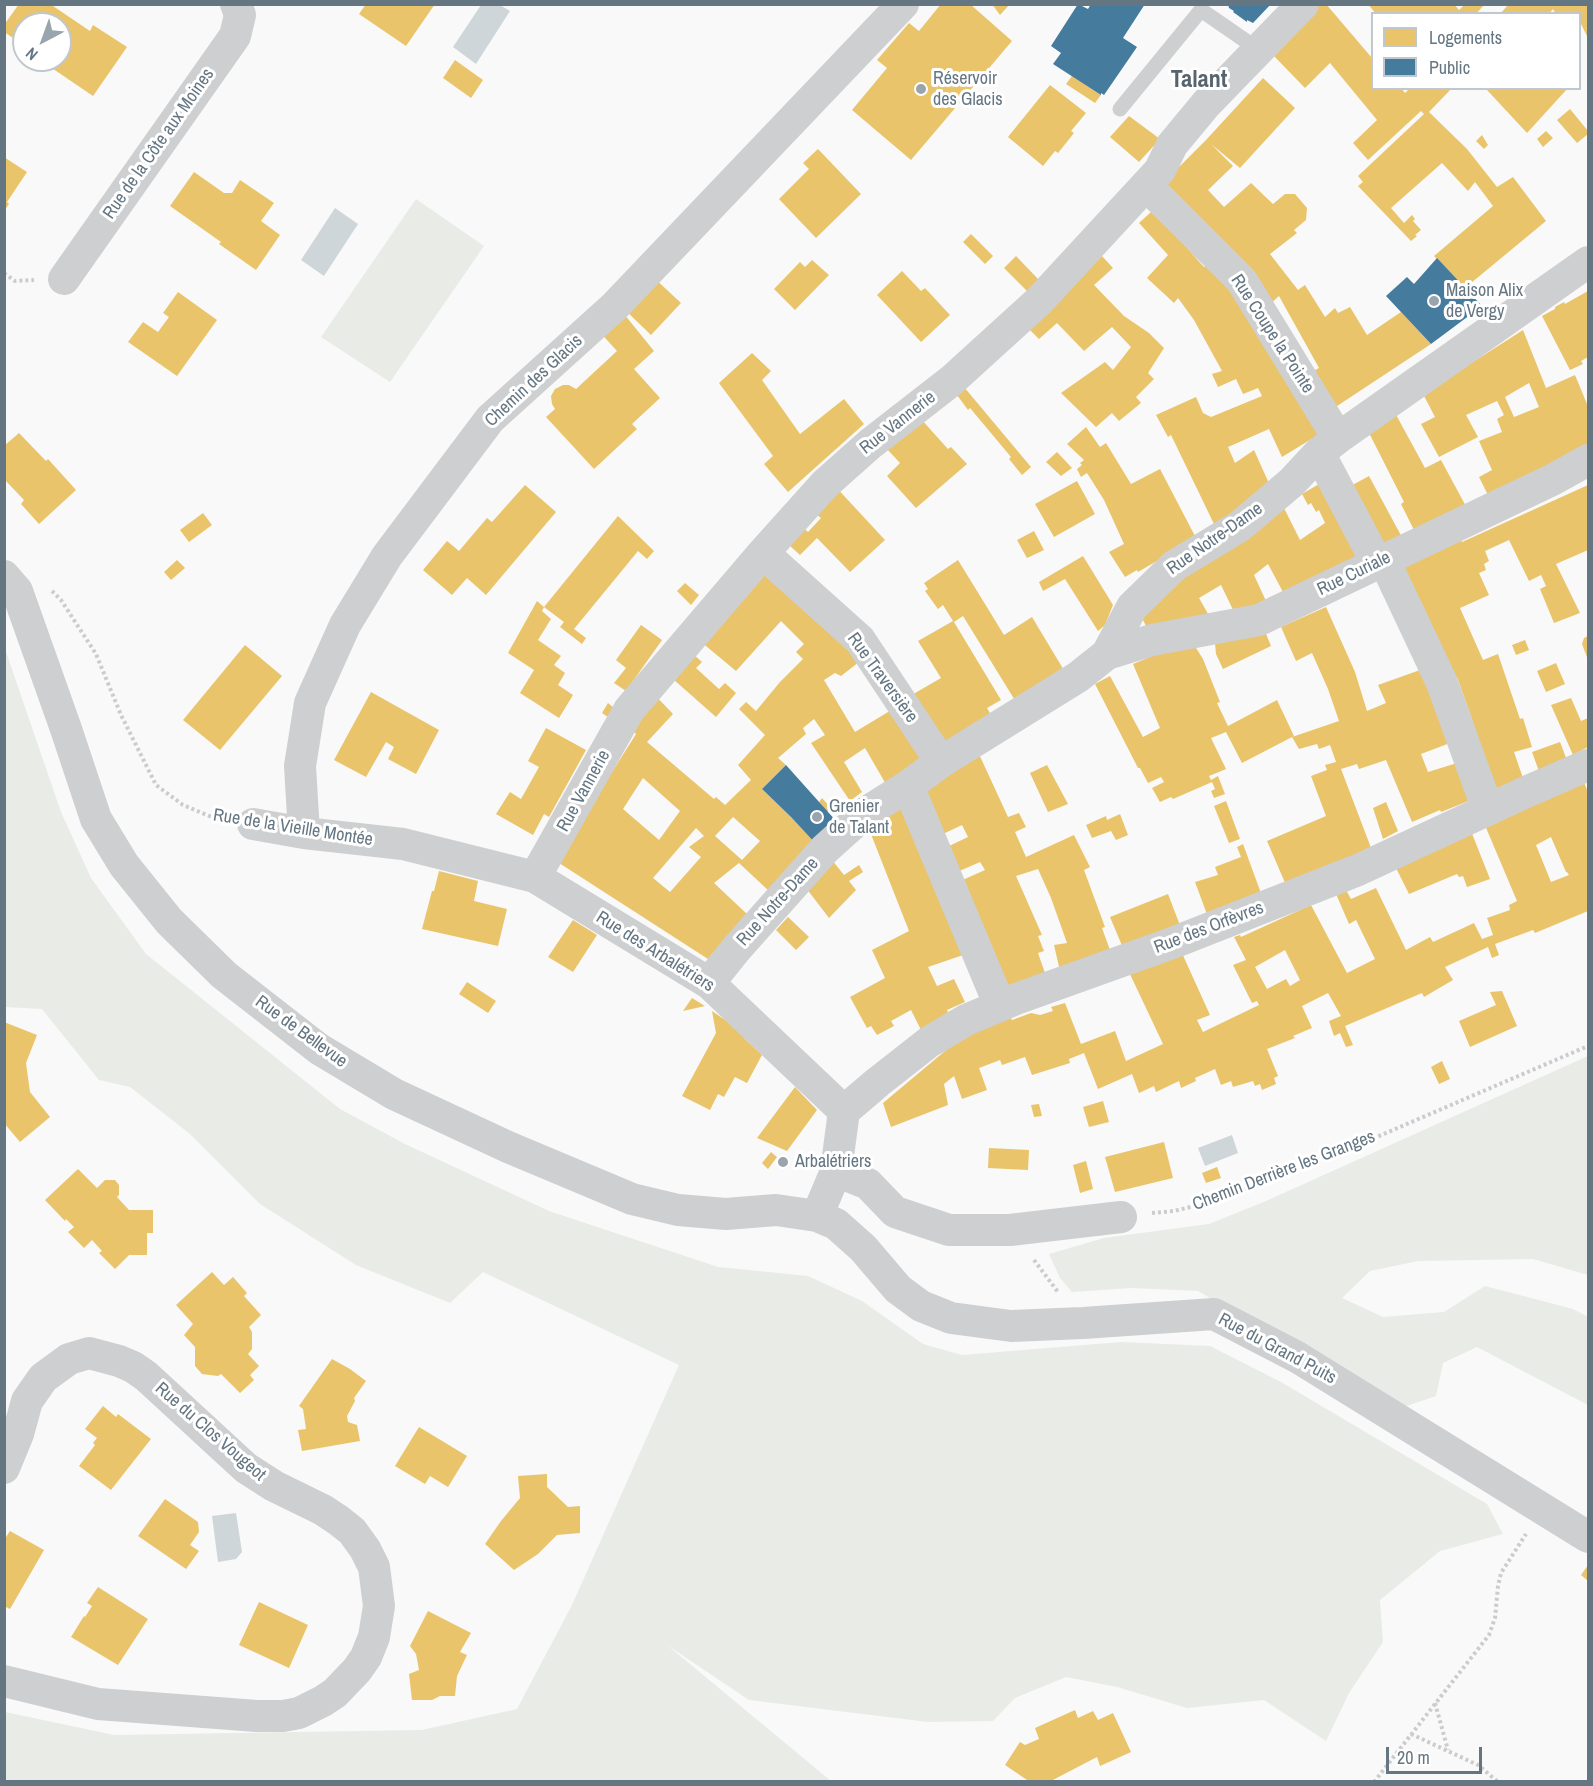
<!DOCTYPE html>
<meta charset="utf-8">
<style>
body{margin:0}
#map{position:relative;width:1593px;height:1786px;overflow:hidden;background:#f9f9f9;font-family:"Archivo Narrow",sans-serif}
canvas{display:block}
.frame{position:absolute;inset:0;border:6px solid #657683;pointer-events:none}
.legend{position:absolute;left:1371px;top:12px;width:210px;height:78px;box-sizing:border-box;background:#fff;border:2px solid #c1c8cd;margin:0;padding:8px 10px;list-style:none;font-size:18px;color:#657683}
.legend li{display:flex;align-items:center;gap:12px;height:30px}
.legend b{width:30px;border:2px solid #c1c8cd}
.north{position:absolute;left:12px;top:12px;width:60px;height:60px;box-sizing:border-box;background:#fff;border:2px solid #c1c8cd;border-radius:50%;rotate:221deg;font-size:16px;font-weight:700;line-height:24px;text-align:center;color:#657683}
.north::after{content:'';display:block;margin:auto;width:21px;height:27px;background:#99a4ac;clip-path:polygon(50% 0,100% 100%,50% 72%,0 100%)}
.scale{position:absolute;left:1386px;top:1747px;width:96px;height:27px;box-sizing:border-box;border:3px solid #657683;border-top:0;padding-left:8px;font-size:18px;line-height:21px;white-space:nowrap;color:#657683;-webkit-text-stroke:4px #fff;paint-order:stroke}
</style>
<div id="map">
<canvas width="1593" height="1786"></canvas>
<div class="frame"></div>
<ul class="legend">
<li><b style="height:16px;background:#e9c46a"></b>Logements</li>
<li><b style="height:16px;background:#457b9d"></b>Public</li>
</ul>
<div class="north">N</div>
<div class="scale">20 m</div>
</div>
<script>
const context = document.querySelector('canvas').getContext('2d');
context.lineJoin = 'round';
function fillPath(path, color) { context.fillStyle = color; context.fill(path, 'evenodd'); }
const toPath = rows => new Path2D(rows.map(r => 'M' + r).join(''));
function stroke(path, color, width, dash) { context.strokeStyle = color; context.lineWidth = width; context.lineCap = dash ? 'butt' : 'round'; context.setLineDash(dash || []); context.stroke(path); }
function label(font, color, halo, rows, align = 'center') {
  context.font = font + ' "Archivo Narrow",sans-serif'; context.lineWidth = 6; context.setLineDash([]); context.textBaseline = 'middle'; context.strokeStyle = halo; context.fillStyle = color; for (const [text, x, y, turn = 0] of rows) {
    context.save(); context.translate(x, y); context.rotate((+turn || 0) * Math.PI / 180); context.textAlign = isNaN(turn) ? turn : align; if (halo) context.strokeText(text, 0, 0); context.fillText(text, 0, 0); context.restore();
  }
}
const green = toPath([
 [416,199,484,246,390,382,321,337],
 [4,646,61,812,91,878,146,954,340,1109,405,1144,549,1211,718,1267,808,1276,862,1301,923,1344,962,1355,1121,1342,1210,1346,1281,1382,1487,1504,1503,1534,1440,1551,1380,1600,1383,1642,1349,1693,1326,1741,1264,1700,1187,1708,1117,1687,1066,1677,1015,1698,993,1721,928,1722,749,1700,667,1645,831,1781,5,1781,5,1712,114,1735,422,1730,517,1709,572,1605,679,1365,483,1272,450,1303,356,1265,260,1204,190,1134,130,1087,99,1080,42,1009,5,1007],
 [1588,1056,1588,1275,1533,1259,1418,1261,1370,1271,1342,1298,1383,1317,1444,1312,1485,1286,1573,1309,1588,1317,1588,1405,1477,1347,1443,1363,1436,1396,1398,1409,1198,1291,1132,1288,1072,1292,1060,1278,1049,1254,1104,1238,1209,1224,1266,1201]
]);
const water = toPath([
 [481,5,500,5,510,11,476,64,453,47],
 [335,208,358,224,324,276,301,260],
 [1232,1135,1238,1153,1205,1166,1198,1148],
 [236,1513,242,1552,236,1559,218,1562,212,1516]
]);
const homes = toPath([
 [19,4,43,4,46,6,50,4,90,31,93,25,127,47,93,96,40,60,60,60,60,24,24,24,24,49,19,46,21,43,4,32,4,25],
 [366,4,435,4,406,46,359,14],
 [941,4,970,4,1012,41,911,160,852,110,887,68,877,60,909,23,919,31],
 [992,4,1010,4,1000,15],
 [1320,4,1326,4,1372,58,1372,88,1401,88,1405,93,1410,88,1452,88,1429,112,1467,149,1497,187,1513,177,1546,221,1465,288,1434,256,1493,206,1475,182,1468,191,1442,163,1391,208,1404,223,1412,215,1415,219,1413,221,1421,230,1415,235,1417,236,1411,241,1358,186,1363,182,1358,176,1424,114,1421,111,1368,160,1353,143,1377,120,1330,63,1305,88,1273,55,1296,26],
 [1368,4,1454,4,1459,10,1465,4,1482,4,1483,6,1476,14,1376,14],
 [1509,4,1588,4,1588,38,1580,22,1580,14,1556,14,1553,9,1549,14,1500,14],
 [455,60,483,80,471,98,443,78],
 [1072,76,1101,95,1095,103,1066,84],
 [1263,78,1295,108,1240,168,1211,144,1233,166,1208,190,1224,207,1251,183,1273,204,1285,194,1295,194,1307,208,1306,220,1294,230,1297,233,1270,254,1298,290,1305,285,1325,317,1335,308,1338,313,1350,307,1367,335,1401,312,1431,344,1331,410,1309,373,1319,368,1279,296,1269,305,1162,184,1206,140],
 [1050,85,1086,113,1071,131,1074,133,1058,153,1055,151,1043,166,1008,137],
 [1489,88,1568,88,1527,133,1487,90],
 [1570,109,1588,131,1588,134,1577,143,1557,120],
 [1129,116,1160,139,1139,162,1110,137],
 [1546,131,1553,138,1543,147,1537,139],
 [1482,135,1488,145,1484,149,1476,141],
 [818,149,861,194,816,238,779,199,809,169,803,163],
 [4,157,27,172,7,202,9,204,4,211],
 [194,172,224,193,232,193,240,180,274,203,261,221,280,235,256,270,219,244,221,242,170,206],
 [1151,212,1181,241,1204,267,1208,264,1237,295,1318,435,1282,457,1269,429,1228,447,1235,463,1254,450,1272,490,1214,524,1171,435,1168,437,1156,415,1196,397,1203,413,1211,417,1262,396,1258,388,1243,394,1236,379,1218,387,1212,374,1222,371,1194,320,1178,298,1174,303,1147,278,1168,255,1139,223],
 [971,234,993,256,985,264,963,242],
 [1016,256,1040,281,1028,292,1004,268],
 [1102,256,1113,268,1094,285,1124,316,1149,333,1164,348,1148,373,1154,379,1136,397,1141,403,1119,421,1112,413,1096,427,1061,393,1105,362,1113,370,1131,347,1112,327,1084,351,1057,323,1039,339,1028,328],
 [812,260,829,275,795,310,774,289,800,262,805,267],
 [902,271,921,291,925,288,950,315,921,342,877,295],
 [651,275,681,303,651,335,622,307],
 [1588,291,1588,357,1581,361,1583,364,1570,370,1542,316,1555,309,1555,307,1564,302,1565,304],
 [178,292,217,320,177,376,128,342,143,322,158,332,169,317,163,313],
 [620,309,654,351,634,369,660,398,632,424,637,429,594,469,546,417,555,409,552,404,551,396,555,389,563,385,569,385,576,389,617,351,597,329],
 [1523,330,1546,388,1575,375,1587,404,1588,403,1588,450,1490,499,1479,477,1492,470,1479,441,1502,432,1497,419,1504,415,1497,401,1466,415,1478,437,1439,457,1421,424,1435,417,1423,394],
 [1529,383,1539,407,1514,417,1505,397],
 [752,353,771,371,762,380,800,434,844,399,864,424,788,492,764,464,773,456,719,383],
 [964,387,1031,467,1022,475,1009,459,1011,457,970,408,968,410,957,395],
 [1394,411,1425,468,1441,460,1468,510,1414,530,1401,504,1404,502,1365,425],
 [921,419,948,449,951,447,967,464,916,508,887,476,900,463,886,448],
 [1086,427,1100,447,1106,443,1131,484,1160,469,1196,538,1138,572,1137,570,1125,577,1109,552,1124,544,1104,500,1087,473,1081,477,1077,469,1082,465,1080,463,1084,460,1067,444],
 [19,433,46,461,48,459,76,490,39,524,21,504,24,500,4,479,4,446],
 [1057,452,1072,468,1061,476,1046,462],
 [1369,476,1404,541,1380,553,1347,488],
 [1326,480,1365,553,1283,592,1268,564,1254,575,1266,601,1235,614,1221,585,1199,598,1211,619,1148,630,1138,610,1284,508,1300,540,1325,523,1319,510,1316,512,1311,503,1308,505,1302,494],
 [1077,481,1095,514,1054,537,1035,504],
 [525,485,556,512,486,595,467,578,452,595,423,570,447,541,459,551,487,518,492,522],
 [834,485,885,540,850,572,817,538,800,555,788,544,801,525,808,532,821,518,812,511],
 [1588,485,1588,550,1556,564,1580,613,1554,623,1540,589,1546,586,1541,575,1529,581,1509,540,1485,551,1489,561,1484,564,1486,570,1479,573,1489,595,1460,608,1483,660,1498,654,1520,719,1523,718,1532,747,1514,752,1524,781,1491,791,1471,723,1473,722,1457,677,1450,679,1396,567,1459,535,1462,542],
 [203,513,212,525,189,542,180,530],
 [618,516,654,551,647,559,638,551,574,629,586,638,582,644,560,627,564,622,544,607,542,611,551,619,538,640,561,656,554,665,565,673,558,685,573,695,559,718,520,693,534,670,508,653,537,601,544,607],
 [1034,531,1044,550,1027,558,1017,540],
 [1083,556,1113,605,1105,625,1098,631,1065,579,1043,591,1039,582],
 [177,560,185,568,171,580,164,572],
 [958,560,1004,635,1032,617,1065,672,1016,702,963,616,954,622,1001,700,987,708,991,715,940,746,910,696,941,678,918,641,953,621,943,605,938,609,925,591,928,589,924,583],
 [766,569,853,648,859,662,841,676,835,673,824,680,855,732,893,709,925,761,887,786,865,748,844,762,862,792,850,801,811,743,825,735,814,719,803,728,806,734,778,758,786,765,762,789,791,817,815,843,769,891,739,863,714,883,747,914,708,959,556,861,636,734,628,726,653,693,673,714,647,742,714,799,716,797,725,805,751,780,738,765,765,735,739,709,746,702,756,711,780,682,803,659,796,652,804,644,781,621,736,671,700,641],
 [643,778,680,811,659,840,623,809],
 [733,817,760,841,742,860,715,836],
 [696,828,704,836,689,847,701,857,670,892,653,878],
 [685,583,699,595,691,605,677,591],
 [1326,607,1355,672,1367,711,1386,703,1378,685,1420,670,1450,743,1421,754,1428,772,1457,763,1471,800,1441,812,1440,810,1412,822,1386,760,1359,769,1357,764,1341,769,1373,853,1286,885,1267,841,1326,816,1311,776,1327,770,1325,765,1336,762,1330,745,1319,749,1317,744,1299,749,1292,737,1339,721,1328,689,1312,653,1296,661,1281,627],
 [1262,624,1271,646,1223,669,1216,654,1215,643],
 [641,625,662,640,626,691,614,683,626,668,616,660],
 [1588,636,1588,660,1582,644,1584,638],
 [1191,640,1203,659,1220,702,1217,703,1228,726,1277,700,1294,736,1242,763,1226,732,1211,738,1226,769,1209,776,1211,780,1218,776,1225,794,1214,798,1211,791,1215,789,1212,782,1173,799,1171,797,1160,802,1152,788,1164,782,1161,777,1148,783,1140,768,1138,768,1095,684,1110,676,1143,737,1160,728,1133,664],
 [1525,640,1529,650,1516,655,1512,645],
 [245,645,282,676,220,750,183,720],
 [693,654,702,662,696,668,719,689,725,683,736,693,716,717,673,679],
 [1556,663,1565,684,1546,692,1537,671],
 [371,692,439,730,416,774,388,759,394,747,386,742,366,777,334,760],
 [1571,698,1581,721,1588,718,1588,747,1573,755,1551,705],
 [608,703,614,708,608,717,602,713],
 [546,728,586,750,549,817,544,814,533,835,496,814,510,792,521,799,539,767,528,761],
 [1560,742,1568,763,1540,774,1532,752],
 [978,752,1008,817,1019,813,1026,827,1015,832,1026,857,1074,835,1090,867,1084,870,1105,927,1102,928,1111,953,1060,971,1054,945,1067,943,1051,898,1038,869,1016,876,1042,935,1038,936,1044,951,1038,953,1046,976,1008,989,958,882,985,870,980,862,955,873,947,847,968,837,962,825,943,834,921,788],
 [1047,765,1068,804,1048,812,1030,773],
 [1583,780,1588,792,1588,911,1535,933,1533,930,1495,944,1499,955,1492,958,1488,947,1445,967,1453,980,1424,997,1422,993,1345,1026,1353,1045,1346,1047,1340,1033,1334,1036,1329,1021,1341,1016,1328,993,1302,1006,1312,1028,1293,1036,1295,1038,1267,1049,1278,1076,1274,1078,1276,1084,1262,1090,1260,1084,1255,1086,1253,1081,1233,1087,1231,1081,1221,1085,1215,1069,1195,1078,1196,1081,1181,1088,1179,1081,1156,1092,1154,1086,1139,1093,1132,1074,1098,1089,1084,1053,1069,1059,1070,1063,1032,1075,1025,1057,1002,1065,1000,1060,979,1068,987,1090,962,1099,954,1076,944,1084,948,1105,891,1127,883,1103,945,1051,943,1047,1010,1017,1012,1020,1031,1013,1040,1015,1053,1011,1051,1007,1065,1003,1081,1044,1115,1031,1126,1061,1163,1044,1128,970,1181,951,1210,1015,1197,1020,1203,1032,1259,1005,1257,1001,1252,1003,1233,965,1246,960,1234,937,1240,935,1241,937,1311,905,1347,973,1375,959,1356,920,1349,924,1336,894,1346,890,1351,899,1376,888,1406,950,1430,937,1433,942,1474,923,1482,939,1493,935,1487,918,1510,910,1509,905,1517,901,1484,823],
 [1551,837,1566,872,1567,872,1569,875,1551,882,1536,845],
 [1285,950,1300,980,1290,986,1286,979,1267,989,1255,967],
 [822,798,831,808,827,812,819,802],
 [1226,801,1240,839,1229,843,1214,806],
 [1386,802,1398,831,1383,839,1373,808],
 [903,805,969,953,928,967,937,986,954,979,965,1002,947,1010,951,1019,923,1034,911,1010,891,1021,894,1026,877,1035,871,1026,867,1028,850,997,885,978,872,950,909,931,867,824],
 [1120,814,1128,835,1116,840,1111,831,1092,838,1086,825,1106,816,1107,820],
 [1471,831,1490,879,1467,887,1463,876,1459,877,1457,874,1409,894,1395,866],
 [1243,844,1262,896,1208,917,1195,882,1218,875,1215,867,1241,857,1237,847],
 [832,860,844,875,859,865,863,872,849,881,856,890,829,918,803,884],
 [439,871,478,881,474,901,507,909,498,946,422,929,432,891,434,891],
 [1168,894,1181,928,1123,948,1110,917],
 [788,917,809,937,796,950,776,930],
 [573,920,597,935,573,972,548,957],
 [467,982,496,1001,488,1013,459,994],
 [1502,991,1517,1026,1470,1047,1459,1021,1496,1005,1490,992],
 [692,998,705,1006,683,1011],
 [712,1011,746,1034,744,1038,762,1055,747,1083,735,1077,724,1097,718,1094,710,1110,682,1096,716,1033],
 [4,1022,37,1035,26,1063,30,1092,50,1117,20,1142,4,1123],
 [1442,1061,1450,1079,1439,1084,1431,1067],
 [795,1087,817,1110,787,1151,757,1138],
 [1103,1101,1109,1122,1089,1127,1083,1107],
 [1039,1104,1042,1116,1034,1117,1031,1105],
 [1164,1142,1173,1178,1115,1192,1105,1157],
 [989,1148,1029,1150,1028,1170,988,1168],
 [771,1152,777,1157,768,1169,762,1163],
 [1086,1161,1093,1189,1080,1193,1073,1165],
 [1217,1167,1221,1178,1206,1183,1202,1173],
 [78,1169,97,1188,105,1180,115,1180,119,1185,119,1195,117,1197,129,1210,153,1210,153,1233,147,1233,147,1255,129,1255,115,1269,99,1253,102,1251,92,1240,84,1248,68,1232,74,1227,66,1219,65,1221,45,1200],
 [212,1272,224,1285,233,1277,247,1293,244,1296,261,1315,249,1327,252,1332,252,1349,248,1354,259,1366,250,1375,254,1380,240,1393,221,1374,218,1376,202,1374,195,1366,195,1347,184,1335,193,1324,176,1305],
 [332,1359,350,1369,366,1381,354,1398,355,1401,347,1416,348,1422,357,1425,360,1441,302,1451,298,1430,306,1429,303,1409,299,1406],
 [103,1406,116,1417,118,1414,151,1439,111,1490,79,1466,95,1445,93,1443,97,1438,85,1429],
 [419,1427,467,1456,448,1487,430,1476,425,1484,395,1466],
 [547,1474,547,1487,568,1507,580,1506,580,1533,557,1535,538,1554,514,1570,485,1544,501,1521,520,1498,518,1476],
 [165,1499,198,1522,199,1532,190,1545,199,1551,186,1569,138,1536],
 [10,1531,44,1550,10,1609,4,1606,4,1540],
 [1588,1565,1588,1581,1581,1575],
 [98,1587,148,1619,118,1665,71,1637,84,1616,85,1617,92,1606,87,1603],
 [259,1602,308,1625,289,1668,239,1645],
 [428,1611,471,1633,460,1652,467,1655,457,1676,455,1696,440,1696,432,1700,412,1700,409,1674,419,1670,416,1654,410,1646],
 [1075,1710,1078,1718,1093,1711,1098,1720,1113,1713,1131,1752,1100,1766,1097,1757,1049,1782,1030,1782,1005,1765,1020,1742,1025,1745,1039,1739,1035,1728]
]);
const public = toPath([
 [1078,4,1088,9,1091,4,1145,4,1123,38,1137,47,1104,95,1101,93,1101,95,1053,64,1061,53,1051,46],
 [1228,4,1271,4,1253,23,1247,20,1247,22,1233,12,1234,11,1229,8],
 [1437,258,1482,306,1431,344,1386,296,1407,277,1414,284],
 [786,765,837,822,815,843,791,817,762,789]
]);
const path = toPath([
 [4,273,15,281,34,280],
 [52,591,61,600,96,654,121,715,156,785,183,805,214,818,224,820],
 [1152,1213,1174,1211,1211,1202,1328,1158,1588,1046],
 [1034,1260,1058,1292],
 [1435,1703,1448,1750],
 [1411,1734,1478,1765,1498,1782],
 [1374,1782,1489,1635,1495,1618,1498,1586,1501,1573,1526,1534]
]);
const lane = toPath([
 [1120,109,1201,10,1259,50]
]);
const street = toPath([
 [1146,185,1242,281,1338,438],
 [64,279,235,36,240,15,236,4],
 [1319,453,1377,563],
 [763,553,860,640,941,762],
 [1384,560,1442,683,1488,810],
 [4,576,17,591,66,729,96,819,124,865,169,921,224,975,319,1049,394,1094,508,1147,632,1199,678,1210,726,1214,776,1210,817,1216,836,1224,863,1248,898,1289,921,1306,951,1318,1011,1326,1083,1323,1214,1314,1297,1357,1588,1537],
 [1107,654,1152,640,1259,620,1554,479,1588,460],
 [908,786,1000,1006],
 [253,824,304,833,403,844,535,877,709,983,844,1111],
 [304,833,300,766,310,703,345,625,387,556,490,419,615,306,903,4],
 [535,877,629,710,763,553,825,484,870,444,951,381,1039,301,1160,170,1172,145,1206,104,1303,4],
 [709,983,737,948,825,849,865,813,908,786,941,762,1078,677,1107,654,1132,607,1174,566,1240,526,1292,482,1319,453,1338,438,1588,262],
 [844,1111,878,1082,929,1042,966,1020,1016,999,1175,942,1358,870,1526,792,1588,765],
 [836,1171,868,1184,895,1212,949,1230,1010,1230,1121,1217],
 [817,1216,836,1171,844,1111],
 [4,1468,18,1434,27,1401,43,1378,69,1359,89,1353,119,1361,133,1367,146,1376,246,1468,274,1486,323,1510,338,1520,352,1531,365,1549,374,1567,379,1606,374,1637,366,1657,357,1670,335,1693,323,1701,299,1713,283,1716,257,1716,98,1704,4,1681]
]);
const markers = [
 [921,89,6,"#99a4ac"],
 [1434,301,6,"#99a4ac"],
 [817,817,6,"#99a4ac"],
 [783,1162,6,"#99a4ac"]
];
const poiNames = [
 ["Réservoir",933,79],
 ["des Glacis",933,100],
 ["Maison Alix",1446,291],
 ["de Vergy",1446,312],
 ["Grenier",829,807],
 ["de Talant",829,828],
 ["Arbalétriers",795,1162]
];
const streetNames = [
 ["Rue de la Côte aux Moines",159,144,-55],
 ["Rue Coupe la Pointe",1272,334,57],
 ["Chemin des Glacis",534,381,-43],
 ["Rue Vannerie",898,423,-38],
 ["Rue Notre-Dame",1215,539,-35],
 ["Rue Curiale",1354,574,-26],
 ["Rue Traversière",882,678,54],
 ["Rue Vannerie",584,791,-61],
 ["Rue de la Vieille Montée",293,828,9],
 ["Rue Notre-Dame",778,902,-48],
 ["Rue des Orfèvres",1209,928,-21],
 ["Rue des Arbalétriers",655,952,32],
 ["Rue de Bellevue",301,1032,36],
 ["Chemin Derrière les Granges",1284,1171,-21],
 ["Rue du Grand Puits",1277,1349,28],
 ["Rue du Clos Vougeot",210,1432,41]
];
const districtNames = [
 ["Talant",1199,81]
];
fillPath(green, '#e8ebe6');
fillPath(water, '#ced6d9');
fillPath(homes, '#e9c46a');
fillPath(public, '#457b9d');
stroke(path, '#cbcccd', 4, [3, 3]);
stroke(lane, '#cecfd0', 15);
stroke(street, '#cecfd0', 32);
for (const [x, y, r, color] of markers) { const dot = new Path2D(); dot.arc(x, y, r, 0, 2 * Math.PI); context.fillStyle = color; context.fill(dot); stroke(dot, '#fff', 2); }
label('18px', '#657683', '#fff', poiNames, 'left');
label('18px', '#657683', '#fff', streetNames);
label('bold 24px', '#57646e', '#fff', districtNames);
</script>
